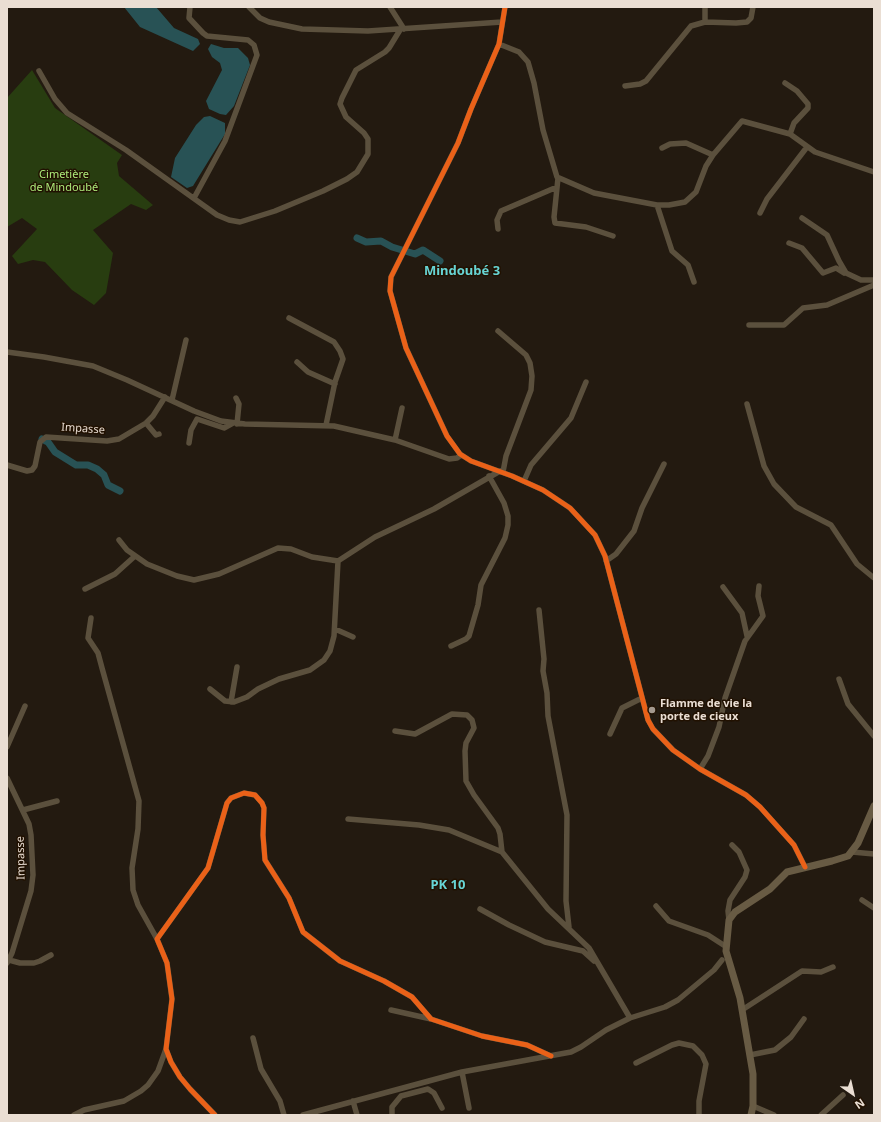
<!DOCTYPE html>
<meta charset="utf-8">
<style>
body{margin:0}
#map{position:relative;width:881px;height:1122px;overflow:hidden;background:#231a10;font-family:"Noto Sans",sans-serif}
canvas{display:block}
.frame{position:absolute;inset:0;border:8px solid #eaded3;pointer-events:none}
.north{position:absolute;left:833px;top:1074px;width:40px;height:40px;-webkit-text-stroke:3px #211101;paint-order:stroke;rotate:146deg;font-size:11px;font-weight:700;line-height:16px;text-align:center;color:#eaded3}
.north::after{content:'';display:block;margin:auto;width:14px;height:18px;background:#eaded3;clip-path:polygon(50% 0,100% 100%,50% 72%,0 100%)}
</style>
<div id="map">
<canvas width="881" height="1122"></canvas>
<div class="frame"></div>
<div class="north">N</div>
</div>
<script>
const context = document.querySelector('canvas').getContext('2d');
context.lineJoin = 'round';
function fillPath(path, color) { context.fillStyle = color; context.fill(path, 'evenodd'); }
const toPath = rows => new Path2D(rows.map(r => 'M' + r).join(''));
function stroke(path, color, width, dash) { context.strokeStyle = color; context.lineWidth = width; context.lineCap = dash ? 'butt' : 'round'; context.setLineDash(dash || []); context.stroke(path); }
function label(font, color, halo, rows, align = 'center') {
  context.font = font + ' "Noto Sans",sans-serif'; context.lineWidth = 3; context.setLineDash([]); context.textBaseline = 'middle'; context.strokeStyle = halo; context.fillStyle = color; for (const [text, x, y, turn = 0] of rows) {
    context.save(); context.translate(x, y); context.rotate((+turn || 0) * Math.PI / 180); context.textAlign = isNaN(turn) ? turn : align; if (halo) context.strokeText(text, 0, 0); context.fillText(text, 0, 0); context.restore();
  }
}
const green = toPath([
 [32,70,55,108,122,155,117,163,119,176,153,205,146,210,131,204,93,230,113,253,106,293,94,305,72,290,45,262,33,260,18,264,12,256,37,229,22,218,7,227,7,98]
]);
const water = toPath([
 [124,7,156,7,174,28,198,39,200,44,193,51,140,27],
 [211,44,224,48,238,48,248,58,250,65,234,106,226,115,220,114,209,109,206,101,222,70,220,63,212,57,208,49],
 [210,116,225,123,225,134,193,186,187,188,171,177,175,158,196,125,204,117]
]);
const river = toPath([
 [357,238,366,242,381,241,392,247,415,254,423,250,440,261],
 [42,439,48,442,55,452,76,465,88,465,97,469,104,475,108,485,120,491]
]);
const minor = toPath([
 [190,7,189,18,203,33,207,36,248,40,254,45,257,55,225,141,194,198],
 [249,7,260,18,269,22,302,29,368,31,502,22],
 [390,7,404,29],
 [505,7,499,44,471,109,458,143,391,277,390,291,406,348,447,436,460,454,471,461,512,476,543,490,570,508,595,535,605,556,648,720,653,729,673,750,700,769,746,795,760,807,794,845,805,867],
 [705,7,705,22],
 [499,44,519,52,528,62,534,83,543,130,557,177,594,193,657,205,669,205,685,202,696,192,706,166,713,155,742,121,790,134,815,152,874,172],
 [39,71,55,99,67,113,126,150,217,215,229,220,240,222,275,211,323,191,347,179,357,172,368,154,368,139,364,133,346,117,340,104,342,98,356,70,385,52,389,48,400,30],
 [785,83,797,91,808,104,808,108,794,123,790,134],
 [625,86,640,84,646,81,691,26,705,22,736,23,747,22,751,18,753,7],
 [662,148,670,144,686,143,713,155],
 [558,178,554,217,555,223,586,227,613,236],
 [657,205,672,251,688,265,694,282],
 [760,213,767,199,807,147],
 [802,218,827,235,839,261,846,273,861,280,874,280],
 [498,229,497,220,501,211,557,187],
 [789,243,802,248,823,273,836,268,844,273],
 [289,318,334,342,340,351,343,359,335,382,326,425],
 [749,325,784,325,803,308,827,305,874,285],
 [498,331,526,355,530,363,532,376,531,390,506,456,503,472],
 [7,352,44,357,93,366,127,380,194,411,221,421,245,424,334,426,395,440,449,459,457,458,461,455],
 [297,362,308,372,335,384],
 [236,398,239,404,237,424],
 [172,400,186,340],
 [747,404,764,466,774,484,796,507,831,525,857,564,874,578],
 [146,423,156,435,159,434],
 [395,440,402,408],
 [189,443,191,430,197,419,224,428,233,423],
 [7,465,27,471,32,470,35,466,40,442,46,437,107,441,119,439,146,423,153,416,165,397],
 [524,481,531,465,571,418,586,382],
 [119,540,127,550,147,564,177,576,194,580,219,574,278,548,291,549,312,557,338,561,375,537,434,509,500,471],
 [606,561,616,554,634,531,642,508,664,464],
 [723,587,742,613,747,636],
 [85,589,115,574,135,556],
 [539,610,544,659,543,671,547,693,548,716,567,815,566,901,569,927],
 [91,618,88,638,98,653,102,668,139,801,138,829,132,868,133,890,138,905,157,939],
 [335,629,353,637],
 [451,646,466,639,469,636,478,605,481,585,505,538,508,525,508,516,504,503,489,476],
 [839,679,848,704,874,736],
 [210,689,225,701,234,702,247,697,258,689,279,679,310,670,324,660,330,651,334,636,338,561],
 [231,702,237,667],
 [395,731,415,734,452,714,467,715,472,720,474,728,466,743,465,751,466,781,474,795,498,828,500,834,502,852],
 [610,734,622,708,642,698],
 [7,747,25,706],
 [700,769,708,756,719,727,725,698,745,641,763,616,758,596,759,586],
 [7,778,29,824,31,835,33,875,31,891,12,953,7,963],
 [23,810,57,801],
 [348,819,419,825,449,830,502,852,548,909,589,948,630,1018],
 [852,852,874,854],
 [862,900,874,908],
 [656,906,669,921,708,935,725,946],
 [480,909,509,925,545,942,583,951,594,961],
 [729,920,728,911,730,900,745,877,747,870,739,852,732,845],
 [9,960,20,963,34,963,40,961,51,955],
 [391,1010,431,1019],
 [742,1010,802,971,821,972,833,967],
 [253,1038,261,1069,280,1101,284,1115],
 [750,1055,775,1050,791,1037,804,1019],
 [636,1063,672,1045,679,1043,693,1046,702,1055,706,1064,699,1101,699,1115],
 [462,1072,469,1108],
 [353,1101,357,1115],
 [753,1106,774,1115],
 [74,1115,84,1110,124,1101,141,1091,148,1085,158,1071,166,1049],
 [215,1115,190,1089,180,1077,171,1062,166,1049,172,999,167,963,157,939,208,868,227,803,231,798,244,793,255,795,262,803,264,808,263,835,265,860,289,898,303,932,340,961,384,981,412,997,431,1019,482,1036,527,1045,551,1056],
 [303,1115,462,1072,571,1052,581,1047,606,1030,630,1018,665,1007,678,1000,714,970,722,960],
 [392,1115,392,1107,401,1096,428,1089,434,1093,442,1108],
 [821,1115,843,1095]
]);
const major = toPath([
 [751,1115,753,1106,753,1074,740,998,726,951,729,920,735,912,770,889,787,872,832,861,848,856,858,843,874,806]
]);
const cycleway = toPath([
 [505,7,499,44,471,109,458,143,391,277,390,291,406,348,447,436,460,454,471,461,512,476,543,490,570,508,595,535,605,556,648,720,653,729,673,750,700,769,746,795,760,807,794,845,805,867],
 [215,1115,190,1089,180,1077,171,1062,166,1049,172,999,167,963,157,939,208,868,227,803,231,798,244,793,255,795,262,803,264,808,263,835,265,860,289,898,303,932,340,961,384,981,412,997,431,1019,482,1036,527,1045,551,1056]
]);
const markers = [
 [652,710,4,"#a4998f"]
];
const parkNames = [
 ["Cimetière",64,175],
 ["de Mindoubé",64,188]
];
const streetNames = [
 ["Impasse",83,429,4],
 ["Impasse",21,858,-91]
];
const poiNames = [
 ["Flamme de vie la",660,704],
 ["porte de cieux",660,717]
];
const quarterNames = [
 ["Mindoubé 3",462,271],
 ["PK 10",448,885]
];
fillPath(green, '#283d10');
fillPath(water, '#285255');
stroke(river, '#285255', 7);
stroke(minor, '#5b503d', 5.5);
stroke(major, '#685b44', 7);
stroke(cycleway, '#ea6118', 5);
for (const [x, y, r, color] of markers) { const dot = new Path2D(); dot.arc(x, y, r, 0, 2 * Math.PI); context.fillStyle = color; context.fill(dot); stroke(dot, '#211101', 1.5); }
label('11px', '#acea79', '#211101', parkNames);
label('11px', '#eaded3', '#211101', streetNames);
label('bold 11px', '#eaded3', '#211101', poiNames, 'left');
label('bold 13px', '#67d4d4', '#211101', quarterNames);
</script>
